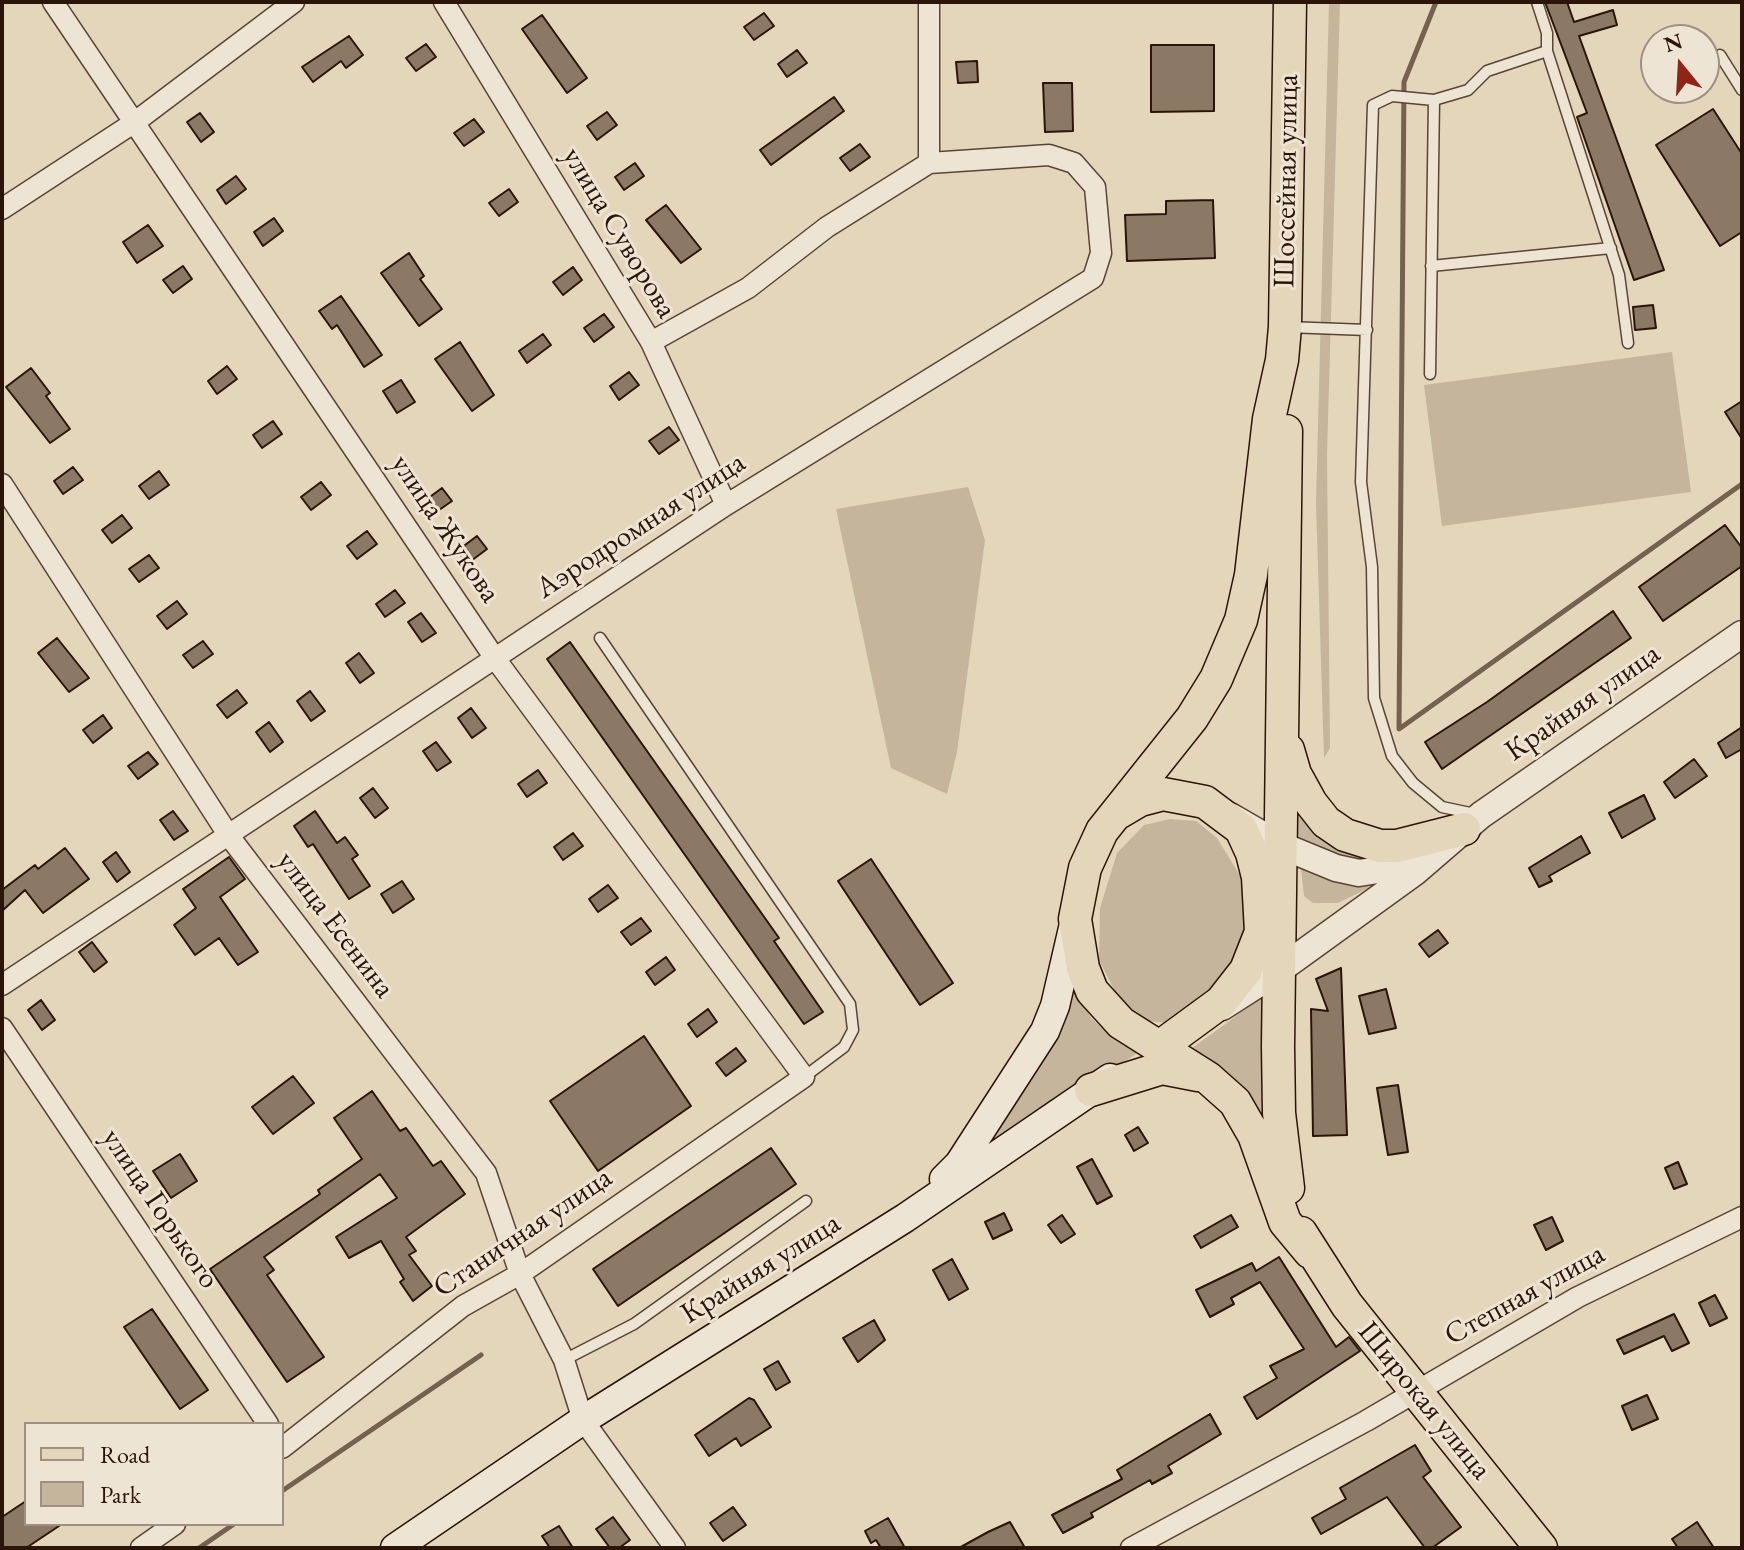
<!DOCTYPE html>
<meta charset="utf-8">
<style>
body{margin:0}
#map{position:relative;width:1744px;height:1550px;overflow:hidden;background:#e4d6bb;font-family:"EB Garamond",serif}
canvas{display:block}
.frame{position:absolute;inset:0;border:4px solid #2b1408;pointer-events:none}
.legend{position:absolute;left:24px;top:1422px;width:260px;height:104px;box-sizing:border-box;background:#ede4d3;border:2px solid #9f9182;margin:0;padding:10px 14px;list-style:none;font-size:24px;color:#2b1408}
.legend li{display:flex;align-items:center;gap:16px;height:40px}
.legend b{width:40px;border:2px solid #9f9182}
.north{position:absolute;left:1640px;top:24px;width:80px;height:80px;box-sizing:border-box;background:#ede4d3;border:2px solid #9f9182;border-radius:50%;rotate:342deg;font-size:22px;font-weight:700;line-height:32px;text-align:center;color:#2b1408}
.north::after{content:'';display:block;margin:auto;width:28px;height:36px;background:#8f2418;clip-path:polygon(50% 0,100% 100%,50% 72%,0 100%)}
</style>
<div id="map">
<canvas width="1744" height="1550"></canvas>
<div class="frame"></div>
<ul class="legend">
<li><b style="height:10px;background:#e4d6bb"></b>Road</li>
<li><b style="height:22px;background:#c5b59d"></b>Park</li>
</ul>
<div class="north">N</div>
</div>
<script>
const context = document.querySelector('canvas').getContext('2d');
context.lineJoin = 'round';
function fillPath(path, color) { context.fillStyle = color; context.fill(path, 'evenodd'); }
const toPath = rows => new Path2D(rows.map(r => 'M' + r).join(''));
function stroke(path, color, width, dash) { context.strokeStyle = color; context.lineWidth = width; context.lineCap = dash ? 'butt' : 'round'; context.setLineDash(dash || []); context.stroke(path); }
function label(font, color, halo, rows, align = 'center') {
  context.font = font + ' "EB Garamond",serif'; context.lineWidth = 6; context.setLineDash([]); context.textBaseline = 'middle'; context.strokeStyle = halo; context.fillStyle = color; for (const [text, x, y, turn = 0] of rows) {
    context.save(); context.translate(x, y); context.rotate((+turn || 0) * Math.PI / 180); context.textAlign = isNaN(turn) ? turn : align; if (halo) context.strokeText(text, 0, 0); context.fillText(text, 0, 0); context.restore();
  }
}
const green = toPath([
 [1329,2,1340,2,1327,455,1330,748,1324,758,1316,503],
 [1672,352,1691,492,1442,526,1424,385],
 [968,487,985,540,957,752,947,794,891,768,836,509],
 [1297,793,1392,861,1369,867,1297,845],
 [1170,819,1196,821,1217,838,1247,887,1252,920,1223,986,1171,1023,1147,1021,1125,1011,1099,960,1100,908,1117,853,1144,825],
 [1300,860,1385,880,1338,903,1313,903,1304,896],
 [1074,992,1092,1019,1111,1037,1137,1053,960,1174,1044,1057],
 [1261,998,1264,1116,1242,1087,1224,1073,1184,1054]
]);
const stream = toPath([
 [1436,2,1404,82,1399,729,1742,484],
 [282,1491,481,1355],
 [199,1548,234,1524]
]);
const building = toPath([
 [1545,2,1567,2,1574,22,1613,10,1617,25,1579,36,1664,270,1634,280,1577,117,1587,113,1545,2],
 [764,13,774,26,754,40,744,27,764,13],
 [542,15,587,78,567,93,522,29,542,15],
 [349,36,363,55,346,68,341,61,313,82,302,67,349,36],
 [426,44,436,57,416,71,406,58,426,44],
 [1151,45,1214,45,1214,111,1151,112,1151,45],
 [797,50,807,63,787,77,778,64,797,50],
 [977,61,978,82,958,83,956,62,977,61],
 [1043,83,1072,83,1073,131,1045,132,1043,83],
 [834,97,844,111,771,165,760,150,834,97],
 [1713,109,1742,154,1742,232,1720,246,1656,145,1713,109],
 [607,112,617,125,597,140,587,126,607,112],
 [200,113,214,132,201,142,187,122,200,113],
 [474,119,484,132,464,146,454,133,474,119],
 [860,144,870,157,850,171,840,158,860,144],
 [635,163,644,176,624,190,615,177,635,163],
 [236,176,246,189,226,204,217,190,236,176],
 [509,189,518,202,499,216,489,203,509,189],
 [1213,200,1215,258,1127,261,1125,215,1166,214,1166,201,1213,200],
 [666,205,701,249,681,263,646,220,666,205],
 [274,218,283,231,263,246,254,232,274,218],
 [148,225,163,246,137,263,123,242,148,225],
 [409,253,424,276,420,279,442,309,419,326,381,273,409,253],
 [183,266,192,279,173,293,163,280,183,266],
 [573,267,582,280,563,295,553,282,573,267],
 [341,296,382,355,364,367,337,325,332,329,319,311,341,296],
 [1653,305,1656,328,1635,330,1633,307,1653,305],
 [604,314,614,327,594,342,584,328,604,314],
 [543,334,551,345,527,363,519,351,543,334],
 [460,342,494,395,472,411,435,359,460,342],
 [227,366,237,379,217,394,208,381,227,366],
 [31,368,50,393,46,396,70,429,50,443,6,387,31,368],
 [629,372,639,385,619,400,610,386,629,372],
 [401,380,415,402,397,413,383,391,401,380],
 [1742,401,1742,439,1725,412,1742,401],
 [273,421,282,434,262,448,253,435,273,421],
 [669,427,679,440,659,454,649,441,669,427],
 [73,467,83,480,63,494,54,481,73,467],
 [159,471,169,485,149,499,139,486,159,471],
 [321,482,331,495,311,510,301,497,321,482],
 [442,488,452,501,432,515,423,502,442,488],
 [122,515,132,528,112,543,102,530,122,515],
 [1725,525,1742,548,1742,566,1663,621,1639,587,1725,525],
 [367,531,377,544,357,559,347,546,367,531],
 [477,536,487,549,467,564,457,551,477,536],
 [149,555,159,568,139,582,129,569,149,555],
 [395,590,405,603,385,617,376,604,395,590],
 [177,601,187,614,167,629,157,616,177,601],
 [1613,611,1631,638,1442,769,1425,742,1487,702,1613,611],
 [421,613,436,633,422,642,408,622,421,613],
 [57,638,89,678,69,692,38,653,57,638],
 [203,641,213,654,193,668,183,655,203,641],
 [570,642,779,938,774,941,823,1012,804,1024,547,659,570,642],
 [359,653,374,673,360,683,346,663,359,653],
 [237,690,247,703,227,718,217,705,237,690],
 [310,691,325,711,311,721,297,701,310,691],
 [471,708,486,728,472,738,458,718,471,708],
 [103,715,112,728,93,743,83,730,103,715],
 [269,722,283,742,270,752,256,732,269,722],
 [1742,727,1742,749,1726,758,1718,743,1742,727],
 [436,742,451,762,437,771,423,751,436,742],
 [148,752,158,764,138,779,128,766,148,752],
 [1694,759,1707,776,1675,798,1664,782,1694,759],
 [538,770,547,783,527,797,518,784,538,770],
 [373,788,388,808,375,818,360,798,373,788],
 [1644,795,1655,819,1622,838,1609,813,1644,795],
 [173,811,188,831,174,840,160,820,173,811],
 [315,811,337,843,345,837,358,855,352,859,370,886,349,899,313,844,308,847,294,826,315,811],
 [573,833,583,846,563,860,554,847,573,833],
 [1581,836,1590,853,1549,876,1552,881,1539,887,1529,868,1581,836],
 [65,848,89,879,43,913,25,890,2,911,2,890,35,865,38,869,65,848],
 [116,852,130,872,117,882,103,862,116,852],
 [229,857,245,879,220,897,258,952,238,965,219,938,195,955,174,925,196,908,183,889,229,857],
 [871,859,953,983,920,1005,838,881,871,859],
 [402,881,414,899,393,913,381,894,402,881],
 [608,885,618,898,598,912,589,899,608,885],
 [641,918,651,931,631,945,621,932,641,918],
 [1438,930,1448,943,1429,957,1419,944,1438,930],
 [92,942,107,962,94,972,79,952,92,942],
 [666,957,675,970,655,985,646,972,666,957],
 [1341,968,1347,1135,1313,1136,1311,1009,1328,1011,1316,979,1341,968],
 [1386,989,1396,1028,1369,1034,1359,996,1386,989],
 [41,1000,55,1020,42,1030,28,1010,41,1000],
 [708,1009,717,1022,697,1037,688,1024,708,1009],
 [644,1036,691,1106,598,1171,550,1101,644,1036],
 [736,1048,746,1061,726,1076,716,1063,736,1048],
 [293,1076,314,1103,273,1134,252,1107,293,1076],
 [1398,1085,1408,1152,1388,1155,1377,1088,1398,1085],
 [372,1091,400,1131,406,1128,433,1166,441,1161,465,1194,406,1237,416,1251,409,1255,432,1286,413,1301,400,1282,404,1279,381,1241,349,1258,336,1237,397,1198,380,1174,264,1257,274,1270,267,1275,324,1357,287,1382,210,1269,320,1194,318,1190,362,1159,334,1118,372,1091],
 [1138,1127,1148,1143,1134,1151,1125,1135,1138,1127],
 [771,1148,796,1184,618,1306,593,1269,771,1148],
 [180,1154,197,1181,171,1198,153,1171,180,1154],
 [1092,1159,1112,1196,1097,1204,1077,1167,1092,1159],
 [1678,1162,1687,1184,1674,1189,1665,1168,1678,1162],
 [1004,1213,1012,1230,993,1239,985,1222,1004,1213],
 [1062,1215,1075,1234,1061,1243,1048,1225,1062,1215],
 [1231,1215,1238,1227,1201,1248,1194,1236,1231,1215],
 [1552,1217,1563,1241,1546,1250,1534,1225,1552,1217],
 [1279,1257,1336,1347,1349,1337,1360,1351,1257,1419,1244,1397,1277,1378,1270,1366,1304,1349,1260,1282,1231,1298,1234,1304,1210,1317,1196,1290,1252,1263,1256,1271,1279,1257],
 [952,1259,968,1289,949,1300,933,1270,952,1259],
 [1715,1295,1727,1318,1710,1326,1699,1303,1715,1295],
 [152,1309,208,1390,180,1409,124,1327,152,1309],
 [1674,1314,1689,1343,1672,1351,1664,1336,1624,1354,1617,1340,1674,1314],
 [874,1320,885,1340,858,1362,843,1338,874,1320],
 [778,1361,790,1382,776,1390,764,1369,778,1361],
 [1647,1395,1658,1419,1632,1430,1622,1406,1647,1395],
 [749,1398,754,1400,771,1427,741,1446,736,1438,709,1456,695,1435,749,1398],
 [1210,1414,1221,1434,1168,1466,1172,1473,1152,1484,1150,1480,1091,1513,1093,1517,1063,1533,1052,1515,1122,1479,1117,1470,1210,1414],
 [1415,1445,1431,1471,1423,1477,1461,1527,1432,1548,1425,1548,1387,1497,1321,1534,1312,1518,1346,1499,1340,1488,1415,1445],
 [26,1501,26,1524,62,1524,26,1548,2,1548,2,1517,26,1501],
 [733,1507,746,1525,723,1541,710,1523,733,1507],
 [613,1517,630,1540,619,1548,610,1548,596,1529,613,1517],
 [888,1518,905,1548,881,1548,876,1540,871,1543,865,1531,888,1518],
 [1010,1522,1025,1548,959,1548,988,1532,1010,1522],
 [1697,1522,1714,1548,1678,1548,1672,1539,1697,1522],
 [559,1526,573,1548,550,1548,542,1536,559,1526]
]);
const service = toPath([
 [1547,51,1619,275,1628,343],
 [1720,55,1742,90],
 [1431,266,1611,248],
 [1287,327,1367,330],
 [1430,374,1434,100],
 [600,638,850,1004,853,1030,844,1047,804,1077],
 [1475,814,1442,807,1413,783,1392,756,1374,698,1372,567,1361,482,1373,105,1392,96,1434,100,1468,90,1487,71,1547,51,1547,33,1537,2],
 [564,1360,634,1324,806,1201]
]);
const minor = toPath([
 [53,2,494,657,804,1077,520,1274,463,1306,282,1448],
 [444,2,651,342,726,505],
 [929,2,929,163],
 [2,209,135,122,294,2],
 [2,484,229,836,486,1173,520,1274,564,1360,583,1420,675,1548],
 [2,985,726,505,1093,278,1101,253,1095,187,1074,163,1049,155,929,163,827,227,748,288,651,342],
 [2,1028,268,1424],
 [141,1548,175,1524],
 [1131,1548,1366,1421,1578,1297,1742,1217]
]);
const tertiary = toPath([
 [1230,816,1280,845,1336,868,1359,873,1384,869,1423,853],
 [1222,1007,1278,971,1415,872,1481,815,1742,634]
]);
const secondary = toPath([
 [944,1179,959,1164,1045,1031,1055,1006,1074,924],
 [395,1548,583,1420,905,1218,1110,1078]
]);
const primary = toPath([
 [1290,2,1285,327,1282,360,1269,419,1251,575,1241,620,1216,679,1192,718,1102,831,1085,868,1075,919,1083,968,1092,991,1121,1023,1208,1078,1235,1102,1254,1135,1285,1222,1310,1252],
 [1286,431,1278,1046,1279,1113,1288,1188],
 [1288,750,1295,774,1311,803,1326,822,1345,835,1380,846,1397,846,1464,829],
 [1118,813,1140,800,1163,794,1205,802,1241,829,1252,853,1258,877,1261,932,1246,970,1221,1002,1161,1046],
 [1091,1090,1162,1068,1198,1075],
 [1301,1233,1347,1305,1541,1548]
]);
const streetNames = [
 ["Шоссейная улица",1287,181,-89],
 ["улица Суворова",619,233,59],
 ["Аэродромная улица",641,526,-33],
 ["улица Жукова",445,529,56],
 ["Крайняя улица",1583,703,-35],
 ["улица Есенина",335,925,53],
 ["улица Горького",160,1209,56],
 ["Станичная улица",523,1233,-34],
 ["Крайняя улица",761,1269,-32],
 ["Степная улица",1525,1295,-29],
 ["Широкая улица",1424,1401,51]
];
fillPath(green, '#c5b59d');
stroke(stream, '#74614f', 5);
fillPath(building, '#8b7965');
stroke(building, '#2b1408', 2);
stroke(service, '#594435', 13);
stroke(minor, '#594435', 23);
stroke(tertiary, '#594435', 29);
stroke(secondary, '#2b1408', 31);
stroke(primary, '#2b1408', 35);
stroke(service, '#ede4d3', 10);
stroke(minor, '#ede4d3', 20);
stroke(tertiary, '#ede4d3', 26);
stroke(secondary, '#ede4d3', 28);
stroke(primary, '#e4d6bb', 32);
label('30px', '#2b1408', '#ede4d3', streetNames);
</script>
